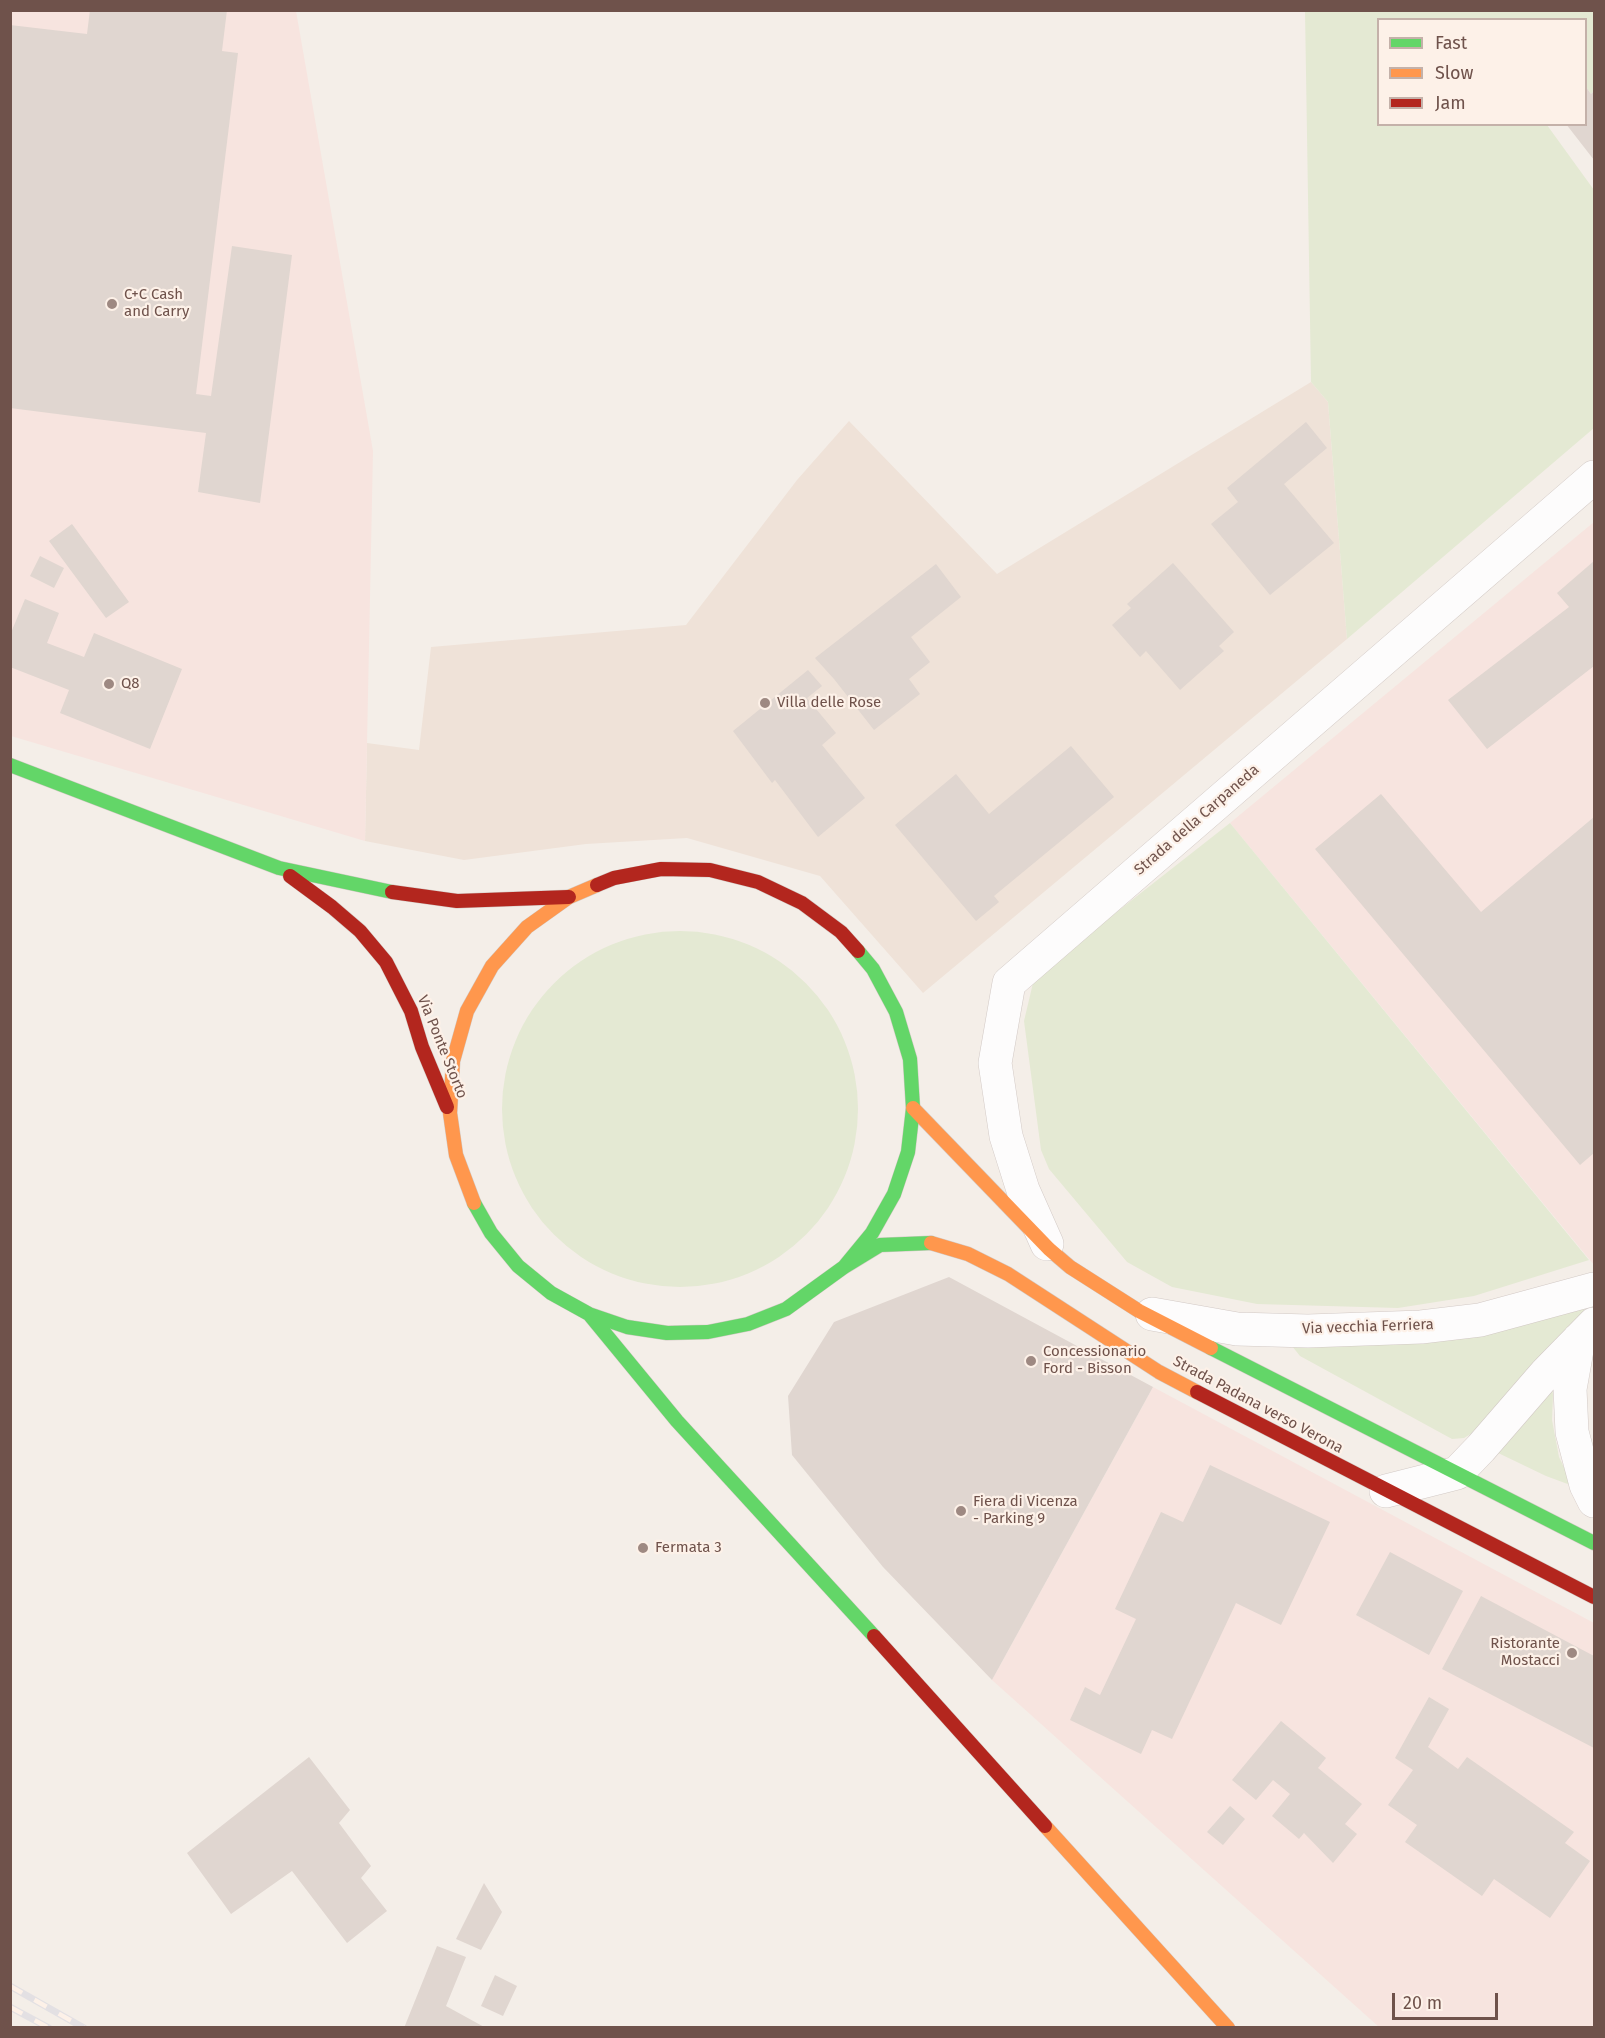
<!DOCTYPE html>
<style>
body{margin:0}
#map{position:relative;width:1605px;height:2038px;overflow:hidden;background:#f4eee8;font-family:"Fira Sans",sans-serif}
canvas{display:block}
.frame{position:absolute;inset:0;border:12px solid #6f524b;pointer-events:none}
.legend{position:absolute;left:1377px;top:18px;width:210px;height:108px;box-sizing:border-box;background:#fdf1e8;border:2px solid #c4b1a9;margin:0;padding:8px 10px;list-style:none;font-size:18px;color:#6f524b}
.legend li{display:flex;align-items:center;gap:12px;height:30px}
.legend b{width:30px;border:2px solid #c4b1a9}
.scale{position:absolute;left:1392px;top:1993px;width:106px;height:27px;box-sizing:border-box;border:3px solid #6f524b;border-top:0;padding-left:8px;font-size:18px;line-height:21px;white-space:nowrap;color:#6f524b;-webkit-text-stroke:4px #fdf1e8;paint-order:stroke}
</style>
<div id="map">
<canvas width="1605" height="2038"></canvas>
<div class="frame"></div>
<ul class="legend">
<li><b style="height:8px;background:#63d668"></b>Fast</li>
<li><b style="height:8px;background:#ff974d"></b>Slow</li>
<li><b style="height:8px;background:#b3261e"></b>Jam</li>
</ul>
<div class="scale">20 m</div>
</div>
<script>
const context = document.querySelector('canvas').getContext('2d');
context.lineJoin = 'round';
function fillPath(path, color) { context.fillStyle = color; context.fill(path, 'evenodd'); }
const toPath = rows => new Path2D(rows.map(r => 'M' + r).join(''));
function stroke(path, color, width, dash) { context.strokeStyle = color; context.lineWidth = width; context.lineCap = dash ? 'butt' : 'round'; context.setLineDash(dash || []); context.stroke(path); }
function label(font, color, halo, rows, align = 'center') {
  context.font = font + ' "Fira Sans",sans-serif'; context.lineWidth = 4.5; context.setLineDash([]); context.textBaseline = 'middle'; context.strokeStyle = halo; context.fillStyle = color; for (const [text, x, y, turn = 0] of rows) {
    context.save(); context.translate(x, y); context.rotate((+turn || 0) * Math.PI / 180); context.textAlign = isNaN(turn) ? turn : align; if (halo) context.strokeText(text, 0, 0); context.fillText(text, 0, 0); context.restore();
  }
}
const residential = toPath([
 [1311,382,1328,402,1347,639,923,993,820,876,687,838,586,844,464,860,365,841,367,743,419,750,431,647,686,625,797,480,849,421,997,574]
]);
const commercial = toPath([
 [10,11,296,11,373,451,365,841,11,736],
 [1594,522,1594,1265,1230,823],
 [1153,1387,1594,1623,1594,2027,1379,2027,992,1680]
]);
const green = toPath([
 [1305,11,1594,11,1594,91,1591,94,1586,87,1586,20,1378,20,1378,124,1547,125,1594,190,1594,428,1347,639,1328,402,1311,382],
 [1230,823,1589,1260,1474,1296,1398,1308,1257,1304,1172,1287,1127,1262,1049,1169,1041,1150,1024,1021,1033,983,1053,962],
 '502 1109a178 178 0 1 1 356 0a178 178 0 1 1-356 0Z',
 [1588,1304,1583,1312,1474,1432,1464,1438,1452,1439,1300,1356,1292,1346,1311,1344,1390,1345,1445,1339],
 [1552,1386,1553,1395,1552,1420,1559,1457,1573,1486,1546,1476,1494,1451]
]);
const building = toPath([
 [90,10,227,10,222,51,238,53,196,394,211,396,232,246,292,255,260,503,198,492,206,433,10,408,10,25,87,34],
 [1586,87,1591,94,1594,91,1594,160,1566,124,1586,124],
 [1306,422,1327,448,1284,484,1334,543,1270,595,1211,524,1238,502,1227,488],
 [72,524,129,602,106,618,49,541],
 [40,556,64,568,54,588,30,576],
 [1594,561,1594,666,1487,749,1448,700,1569,607,1557,593],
 [1173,563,1234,632,1219,646,1224,651,1180,690,1146,651,1140,657,1112,625,1131,608,1127,604],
 [936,564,961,597,911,637,930,662,909,679,920,694,874,730,834,679,815,658],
 [25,599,59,613,47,643,84,657,94,633,182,669,150,749,60,713,69,690,10,667,10,635],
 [808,670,822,686,807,698,836,733,822,745,865,798,818,837,775,780,772,783,733,731],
 [1071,746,1114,797,994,896,999,902,976,921,895,825,956,774,989,814],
 [1381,794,1481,912,1594,817,1594,1153,1580,1165,1315,849],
 [949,1277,1153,1387,992,1680,883,1567,792,1455,788,1396,834,1322],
 [1210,1465,1330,1522,1281,1625,1236,1603,1172,1739,1152,1730,1141,1754,1070,1720,1085,1687,1100,1695,1136,1619,1115,1609,1161,1512,1183,1522],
 [1390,1552,1463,1591,1429,1655,1356,1615],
 [1481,1596,1594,1656,1594,1748,1442,1669],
 [1429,1697,1449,1709,1428,1747,1458,1769,1467,1757,1574,1832,1565,1843,1590,1861,1550,1918,1494,1879,1482,1896,1405,1842,1417,1825,1388,1805,1413,1770,1395,1758],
 [1281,1721,1326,1758,1318,1768,1362,1804,1345,1824,1357,1834,1333,1863,1304,1833,1299,1839,1272,1816,1290,1794,1273,1780,1256,1800,1232,1780],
 [309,1757,350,1810,339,1823,371,1866,361,1878,387,1911,347,1943,292,1871,231,1914,187,1853],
 [1230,1806,1245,1819,1223,1845,1207,1832],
 [484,1883,502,1912,481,1950,456,1939],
 [437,1946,466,1957,446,2006,486,2028,404,2028],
 [495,1975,517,1986,503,2016,481,2006]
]);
const street = toPath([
 [1047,1244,1023,1190,1006,1136,995,1063,1009,983,1594,477],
 [1152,1314,1237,1329,1308,1331,1421,1327,1480,1320,1594,1289],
 [1579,1339,1570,1389,1572,1432,1586,1485,1594,1501],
 [1386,1491,1457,1473,1481,1448,1546,1373,1594,1324]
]);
const fast = toPath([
 [10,765,279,868,392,892],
 [474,1203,491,1233,518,1266,551,1293,589,1314,627,1327,667,1333,708,1332,748,1324,786,1309,844,1267,880,1245,931,1243],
 [844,1267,872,1233,894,1194,908,1152,913,1108,910,1059,896,1012,873,969,858,951],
 [589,1314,677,1421,874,1636],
 [1211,1348,1594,1543]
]);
const slow = toPath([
 [913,1108,1049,1249,1070,1267,1139,1311,1211,1348],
 [474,1203,456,1155,450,1113,453,1061,467,1011,492,966,527,927,569,897,597,885],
 [931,1243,968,1254,1008,1274,1159,1372,1197,1392],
 [1045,1826,1228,2028]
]);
const jam = toPath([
 [290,876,332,907,360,931,386,962,411,1011,422,1047,447,1107],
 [597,885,614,878,661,869,710,870,758,882,802,903,841,932,858,951],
 [392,892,457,901,569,897],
 [1197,1392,1594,1597],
 [874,1636,1045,1826]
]);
const rail = toPath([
 [10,1986,84,2028],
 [10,2007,49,2028]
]);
const markers = [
 [112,304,6,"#9e8982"],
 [109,684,6,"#9e8982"],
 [765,703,6,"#9e8982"],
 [1031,1361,6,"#9e8982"],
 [961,1511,6,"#9e8982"],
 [643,1548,6,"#9e8982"],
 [1572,1653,6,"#9e8982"]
];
const poiNames = [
 ["C+C Cash",124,295],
 ["and Carry",124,312],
 ["Q8",121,684],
 ["Villa delle Rose",777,703],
 ["Concessionario",1043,1352],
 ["Ford - Bisson",1043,1369],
 ["Fiera di Vicenza",973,1502],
 ["- Parking 9",973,1519],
 ["Fermata 3",655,1548],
 ["Ristorante",1560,1644,"right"],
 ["Mostacci",1560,1661,"right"]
];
const streetNames = [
 ["Strada della Carpaneda",1197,820,-41],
 ["Via Ponte Storto",442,1047,68],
 ["Via vecchia Ferriera",1368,1327,-2],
 ["Strada Padana verso Verona",1258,1405,28]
];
fillPath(residential, '#efe2d8');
fillPath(commercial, '#f7e4df');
fillPath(green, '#e4e9d3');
fillPath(building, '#e0d6d0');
stroke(street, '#d2c9c5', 34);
stroke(fast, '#d2c9c4', 15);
stroke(slow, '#d2c9c4', 15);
stroke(jam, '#d2c9c4', 15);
stroke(street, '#fdfcfc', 33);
stroke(fast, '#63d668', 14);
stroke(slow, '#ff974d', 14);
stroke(jam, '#b3261e', 14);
stroke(rail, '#e3e0e3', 7);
stroke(rail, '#fdf1e8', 4.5, [14]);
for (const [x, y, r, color] of markers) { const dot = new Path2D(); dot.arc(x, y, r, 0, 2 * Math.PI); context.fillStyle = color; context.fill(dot); stroke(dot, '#fdf1e8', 2); }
label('15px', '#6f524b', '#fdf1e8', poiNames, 'left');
label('15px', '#6f524b', '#fdf1e8', streetNames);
</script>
